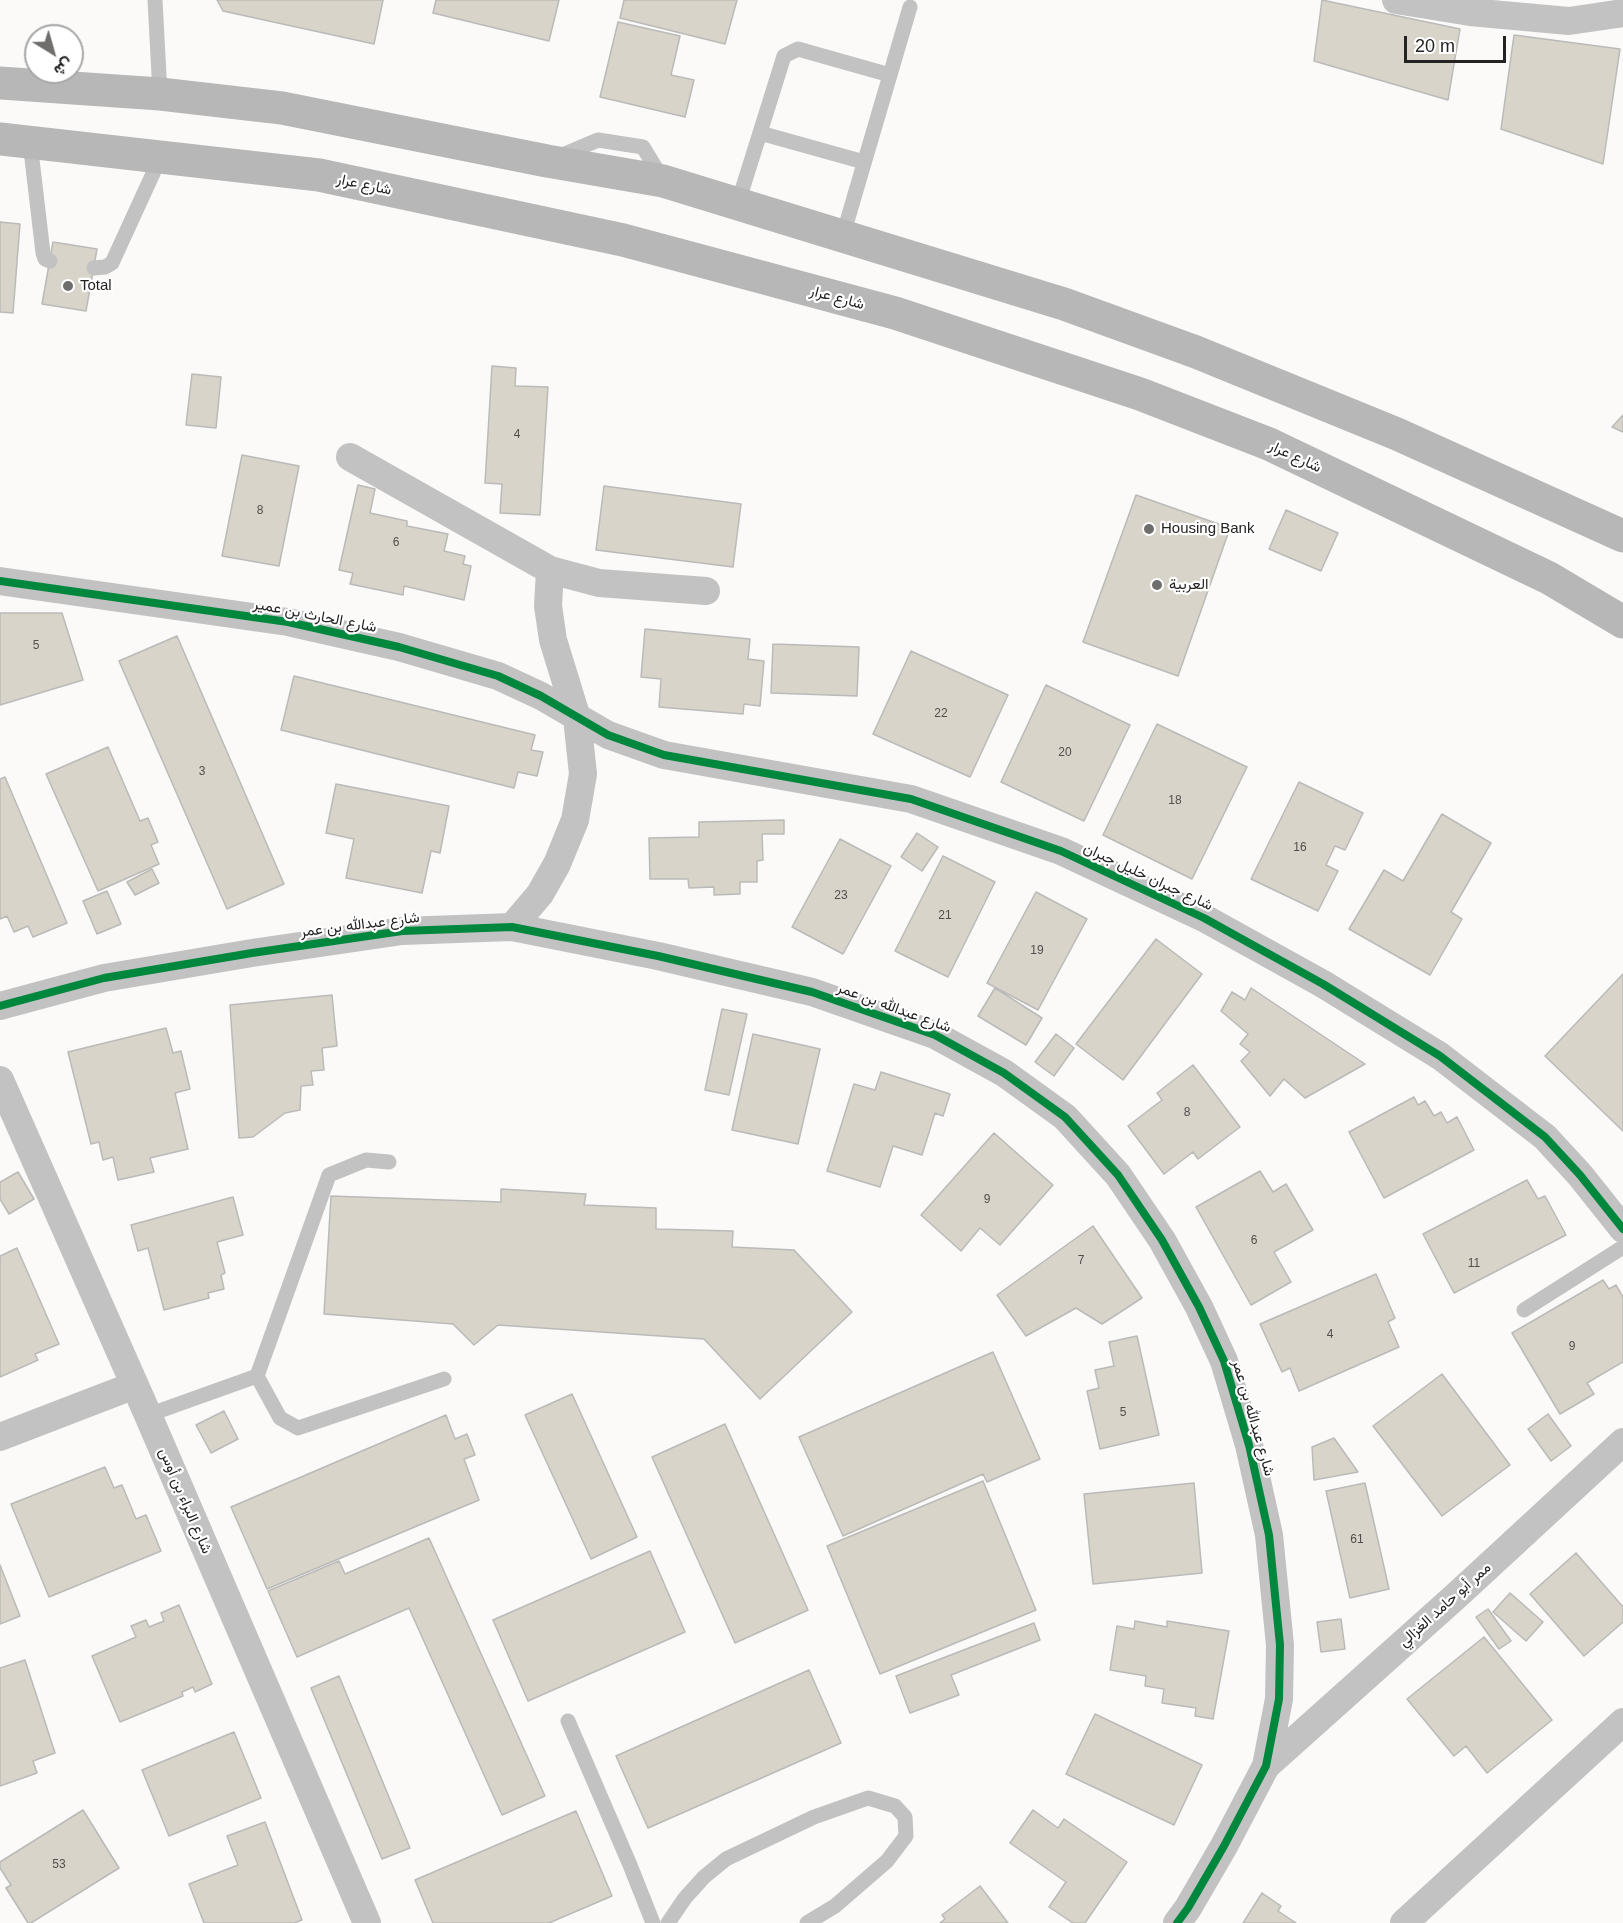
<!DOCTYPE html>
<meta charset="utf-8">
<style>
body{margin:0}
#map{position:relative;width:1623px;height:1923px;overflow:hidden;background:#fbfaf8;font-family:Arial,Vazirmatn,sans-serif}
canvas{display:block}
.north{position:absolute;left:24px;top:24px;width:60px;height:60px;box-sizing:border-box;background:#fff;border:2px solid #a7a7a7;border-radius:50%;rotate:143deg;font-size:16px;font-weight:700;line-height:24px;text-align:center;color:#242322}
.north::after{content:'';display:block;margin:auto;width:21px;height:27px;background:#6f6e6d;clip-path:polygon(50% 0,100% 100%,50% 72%,0 100%)}
.scale{position:absolute;left:1404px;top:36px;width:102px;height:27px;box-sizing:border-box;border:3px solid #242322;border-top:0;padding-left:8px;font-size:18px;line-height:21px;white-space:nowrap;color:#242322;-webkit-text-stroke:4px #fff;paint-order:stroke}
</style>
<div id="map">
<canvas width="1623" height="1923"></canvas>
<div class="north">ش</div>
<div class="scale">20 m</div>
</div>
<script>
const context = document.querySelector('canvas').getContext('2d');
context.lineJoin = 'round';
function fillPath(path, color) { context.fillStyle = color; context.fill(path, 'evenodd'); }
const toPath = rows => new Path2D(rows.map(r => 'M' + r).join(''));
function stroke(path, color, width, dash) { context.strokeStyle = color; context.lineWidth = width; context.lineCap = dash ? 'butt' : 'round'; context.setLineDash(dash || []); context.stroke(path); }
function label(font, color, halo, rows, align = 'center') {
  context.font = font + ' Arial,Vazirmatn,sans-serif'; context.lineWidth = 4.5; context.setLineDash([]); context.textBaseline = 'middle'; context.strokeStyle = halo; context.fillStyle = color; for (const [text, x, y, turn = 0] of rows) {
    context.save(); context.translate(x, y); context.rotate((+turn || 0) * Math.PI / 180); context.textAlign = isNaN(turn) ? turn : align; if (halo) context.strokeText(text, 0, 0); context.fillText(text, 0, 0); context.restore();
  }
}
const building = toPath([
 [217,0,383,0,374,44,223,11,217,0],
 [436,0,559,0,549,41,433,13,436,0],
 [624,0,737,0,725,44,620,18,624,0],
 [1322,0,1460,29,1448,100,1314,61,1322,0],
 [618,22,680,36,671,75,694,80,685,117,600,97,618,22],
 [1514,35,1620,49,1603,164,1501,129,1514,35],
 [0,222,20,224,13,313,0,312,0,222],
 [53,242,97,249,86,311,42,304,53,242],
 [492,366,516,368,515,386,548,387,540,515,500,513,502,484,485,483,492,366],
 [192,374,221,377,216,428,186,425,192,374],
 [1623,415,1623,432,1612,427,1623,415],
 [242,455,299,466,279,566,222,556,242,455],
 [358,485,375,489,370,513,407,521,407,526,448,534,444,551,465,556,463,564,471,566,464,600,404,586,403,595,350,584,353,573,339,570,358,485],
 [604,486,741,504,733,567,596,550,604,486],
 [1136,495,1230,528,1178,676,1083,642,1136,495],
 [1286,510,1338,533,1321,571,1269,549,1286,510],
 [0,613,62,613,83,680,0,705,0,613],
 [645,629,750,639,748,659,764,661,760,706,744,704,743,714,659,707,661,679,641,677,645,629],
 [177,636,284,884,227,909,119,661,177,636],
 [773,644,859,647,857,696,771,693,773,644],
 [911,651,1008,695,970,777,873,734,911,651],
 [294,676,535,735,531,750,543,752,537,776,518,772,514,788,281,730,294,676],
 [1046,685,1130,725,1084,821,1001,782,1046,685],
 [1157,724,1247,767,1192,879,1103,835,1157,724],
 [108,747,140,821,148,818,158,842,151,845,159,864,98,891,46,774,108,747],
 [5,777,67,923,33,937,28,926,14,932,7,916,0,919,0,779,5,777],
 [1299,782,1363,813,1345,850,1335,846,1326,865,1338,871,1318,911,1251,879,1299,782],
 [336,784,449,806,440,853,431,851,422,893,346,878,354,839,326,833,336,784],
 [1442,814,1491,843,1451,912,1462,919,1430,975,1349,929,1384,870,1403,881,1442,814],
 [784,820,784,834,762,834,763,860,757,861,757,882,740,882,740,894,714,895,714,887,689,888,688,879,650,879,649,838,699,837,699,822,784,820],
 [917,833,938,847,922,871,901,857,917,833],
 [840,839,891,866,843,954,792,927,840,839],
 [943,856,995,882,948,977,895,951,943,856],
 [152,869,159,883,135,895,127,882,152,869],
 [107,891,121,924,97,934,83,901,107,891],
 [1036,892,1087,919,1038,1010,987,983,1036,892],
 [1156,939,1202,974,1123,1080,1076,1044,1156,939],
 [1623,974,1623,1131,1545,1056,1623,974],
 [995,988,1042,1018,1026,1045,978,1016,995,988],
 [1251,988,1365,1064,1305,1098,1284,1079,1270,1096,1241,1061,1250,1052,1240,1044,1248,1034,1221,1011,1232,992,1245,1000,1251,988],
 [332,995,337,1046,322,1048,324,1070,311,1071,313,1085,301,1086,300,1110,285,1113,253,1137,239,1138,230,1005,332,995],
 [722,1009,747,1014,729,1095,705,1090,722,1009],
 [166,1028,173,1053,181,1051,190,1089,175,1093,188,1149,150,1158,154,1172,118,1180,113,1157,103,1160,99,1142,91,1144,68,1052,166,1028],
 [753,1034,820,1049,798,1144,732,1130,753,1034],
 [1056,1034,1074,1048,1054,1076,1035,1062,1056,1034],
 [1193,1065,1240,1127,1198,1159,1193,1152,1164,1174,1128,1126,1162,1100,1157,1093,1193,1065],
 [881,1072,950,1094,943,1116,935,1113,922,1155,893,1146,880,1187,827,1171,854,1084,875,1090,881,1072],
 [1414,1097,1418,1105,1425,1101,1434,1116,1441,1112,1447,1123,1457,1117,1474,1150,1384,1198,1349,1132,1414,1097],
 [994,1133,1053,1185,1000,1245,980,1228,961,1251,921,1215,994,1133],
 [1260,1171,1273,1192,1286,1184,1313,1230,1274,1252,1291,1282,1251,1305,1196,1207,1260,1171],
 [18,1172,34,1199,9,1214,0,1199,0,1182,18,1172],
 [1527,1180,1538,1199,1545,1196,1566,1235,1454,1293,1423,1234,1527,1180],
 [501,1189,586,1194,584,1205,656,1208,656,1229,733,1231,732,1247,794,1250,852,1312,760,1399,704,1339,498,1325,474,1345,453,1324,324,1314,331,1196,501,1202,501,1189],
 [233,1197,243,1235,217,1242,225,1273,221,1275,224,1289,208,1293,209,1298,164,1310,148,1248,138,1251,131,1225,233,1197],
 [1093,1226,1142,1298,1102,1324,1076,1308,1026,1336,997,1295,1093,1226],
 [17,1248,59,1344,35,1354,38,1360,0,1377,0,1256,17,1248],
 [1376,1274,1395,1318,1388,1322,1399,1347,1299,1391,1290,1368,1282,1372,1260,1324,1376,1274],
 [1603,1280,1609,1289,1616,1285,1623,1297,1623,1362,1587,1383,1594,1394,1560,1414,1512,1333,1603,1280],
 [1137,1336,1159,1435,1100,1449,1087,1391,1099,1388,1095,1370,1114,1366,1109,1342,1137,1336],
 [993,1352,1040,1459,987,1482,983,1474,843,1536,799,1437,993,1352],
 [1442,1374,1510,1465,1442,1516,1373,1426,1442,1374],
 [572,1394,637,1537,591,1559,525,1415,572,1394],
 [224,1411,238,1439,211,1453,196,1425,224,1411],
 [1548,1414,1571,1446,1551,1461,1528,1429,1548,1414],
 [446,1415,455,1439,467,1434,475,1455,464,1459,479,1500,267,1589,231,1507,446,1415],
 [725,1424,808,1610,735,1643,652,1457,725,1424],
 [1334,1438,1358,1472,1314,1480,1312,1447,1334,1438],
 [105,1467,114,1488,122,1485,136,1519,146,1515,161,1551,49,1597,11,1504,105,1467],
 [983,1481,1036,1610,880,1674,827,1546,983,1481],
 [1194,1483,1202,1573,1093,1584,1084,1494,1194,1483],
 [1365,1483,1389,1589,1350,1598,1326,1491,1365,1483],
 [429,1538,545,1796,502,1815,409,1608,297,1657,268,1591,339,1561,345,1574,429,1538],
 [650,1551,685,1632,528,1701,493,1620,650,1551],
 [1576,1553,1623,1607,1623,1622,1584,1656,1530,1594,1576,1553],
 [0,1565,20,1616,0,1624,0,1565],
 [1510,1593,1543,1622,1526,1641,1493,1612,1510,1593],
 [179,1605,212,1684,195,1692,193,1687,182,1692,183,1696,120,1722,92,1656,136,1637,131,1626,146,1620,149,1627,164,1621,161,1613,179,1605],
 [1488,1609,1511,1641,1499,1649,1476,1617,1488,1609],
 [1341,1619,1345,1649,1321,1652,1317,1622,1341,1619],
 [1135,1621,1167,1627,1167,1621,1229,1631,1213,1719,1195,1716,1196,1708,1162,1703,1164,1689,1145,1686,1146,1676,1110,1670,1117,1626,1134,1629,1135,1621],
 [1034,1623,1040,1640,951,1675,959,1695,910,1713,896,1676,1034,1623],
 [1484,1637,1552,1720,1487,1773,1466,1746,1454,1756,1407,1699,1484,1637],
 [25,1660,55,1753,33,1761,37,1773,0,1786,0,1668,25,1660],
 [809,1670,841,1743,648,1828,616,1756,809,1670],
 [339,1676,410,1848,382,1859,311,1688,339,1676],
 [1095,1714,1202,1765,1174,1825,1066,1774,1095,1714],
 [234,1732,261,1798,169,1836,142,1770,234,1732],
 [83,1810,119,1868,31,1923,28,1923,6,1888,11,1885,0,1868,0,1862,83,1810],
 [1033,1810,1058,1828,1064,1819,1127,1862,1085,1923,1073,1923,1049,1907,1066,1882,1010,1843,1033,1810],
 [576,1811,612,1896,549,1923,433,1923,415,1880,576,1811],
 [265,1822,302,1920,294,1923,204,1923,189,1884,238,1865,227,1836,265,1822],
 [980,1886,1008,1923,940,1923,945,1919,942,1915,980,1886],
 [1262,1893,1281,1906,1278,1911,1296,1923,1243,1923,1262,1893]
]);
const service = toPath([
 [155,0,160,94],
 [760,133,864,162],
 [30,142,43,253,45,259,50,261],
 [558,157,598,140,643,147,663,180],
 [738,203,784,56,798,49,890,75],
 [843,235,910,7],
 [94,268,105,267,112,263,161,156],
 [1524,1310,1623,1247],
 [257,1376,329,1175,366,1160,389,1162],
 [148,1415,257,1376,280,1418,298,1428,444,1379],
 [568,1721,630,1865,653,1923],
 [668,1923,685,1898,704,1877,726,1859,814,1817,868,1798,895,1806,905,1817,906,1836,887,1861,835,1906,807,1923]
]);
const minor = toPath([
 [1396,0,1470,12,1569,21,1623,13],
 [350,457,550,570,599,583,706,591],
 [0,581,288,622,399,647,498,676,541,696,608,735,664,755,911,799,1061,851,1204,918,1323,984,1440,1056,1545,1137,1580,1175,1623,1229],
 [512,927,540,894,557,864,575,820,583,774,577,718,553,640,548,606,550,570],
 [0,1006,104,978,252,953,402,931,512,927,658,956,812,992,935,1035,1004,1073,1065,1117,1118,1175,1162,1240,1199,1307,1224,1361,1249,1445,1269,1535,1280,1645,1279,1699,1266,1766,1224,1846,1188,1908,1177,1923],
 [0,1080,148,1415,367,1923],
 [0,1437,135,1385],
 [1266,1766,1456,1596,1623,1442],
 [1404,1923,1623,1722]
]);
const secondary = toPath([
 [0,83,160,94,282,108,547,161,663,181,1064,304,1196,352,1397,434,1623,536],
 [0,139,319,175,623,240,895,313,1140,394,1269,444,1549,578,1623,622]
]);
const cycleway = toPath([
 [0,581,288,622,399,647,498,676,541,696,608,735,664,755,911,799,1061,851,1204,918,1323,984,1440,1056,1545,1137,1580,1175,1623,1229],
 [0,1006,104,978,252,953,402,931,512,927,658,956,812,992,935,1035,1004,1073,1065,1117,1118,1175,1162,1240,1199,1307,1224,1361,1249,1445,1269,1535,1280,1645,1279,1699,1266,1766,1224,1846,1188,1908,1177,1923]
]);
const markers = [
 [68,286,6,"#6f6e6d"],
 [1149,529,6,"#6f6e6d"],
 [1157,585,6,"#6f6e6d"]
];
const numberNames = [
 ["4",517,435],
 ["8",260,511],
 ["6",396,543],
 ["5",36,646],
 ["22",941,714],
 ["20",1065,753],
 ["3",202,772],
 ["18",1175,801],
 ["16",1300,848],
 ["23",841,896],
 ["21",945,916],
 ["19",1037,951],
 ["8",1187,1113],
 ["9",987,1200],
 ["6",1254,1241],
 ["7",1081,1261],
 ["11",1474,1264],
 ["4",1330,1335],
 ["9",1572,1347],
 ["5",1123,1413],
 ["61",1357,1540],
 ["53",59,1865]
];
const streetNames = [
 ["شارع عرار",364,185,12],
 ["شارع عرار",837,298,15],
 ["شارع عرار",1295,457,25],
 ["شارع الحارث بن عمير",315,616,11],
 ["شارع جبران خليل جبران",1148,877,25],
 ["شارع عبدالله بن عمر",360,925,-7],
 ["شارع عبدالله بن عمر",894,1008,20],
 ["شارع عبدالله بن عمر",1253,1418,74],
 ["شارع البراء بن أوس",185,1501,67],
 ["ممر أبو حامد الغزالي",1445,1605,-42]
];
const poiNames = [
 ["Total",80,286],
 ["Housing Bank",1161,529],
 ["العربية",1169,585]
];
fillPath(building, '#d9d4ca');
stroke(building, '#babab8', 1.5);
stroke(service, '#c2c2c2', 15);
stroke(minor, '#c2c2c2', 28);
stroke(secondary, '#b7b7b7', 33);
stroke(cycleway, '#00873e', 8);
for (const [x, y, r, color] of markers) { const dot = new Path2D(); dot.arc(x, y, r, 0, 2 * Math.PI); context.fillStyle = color; context.fill(dot); stroke(dot, '#fff', 2); }
label('12px', '#514f4c', null, numberNames);
label('15px', '#242322', '#fff', streetNames);
label('15px', '#242322', '#fff', poiNames, 'left');
</script>
